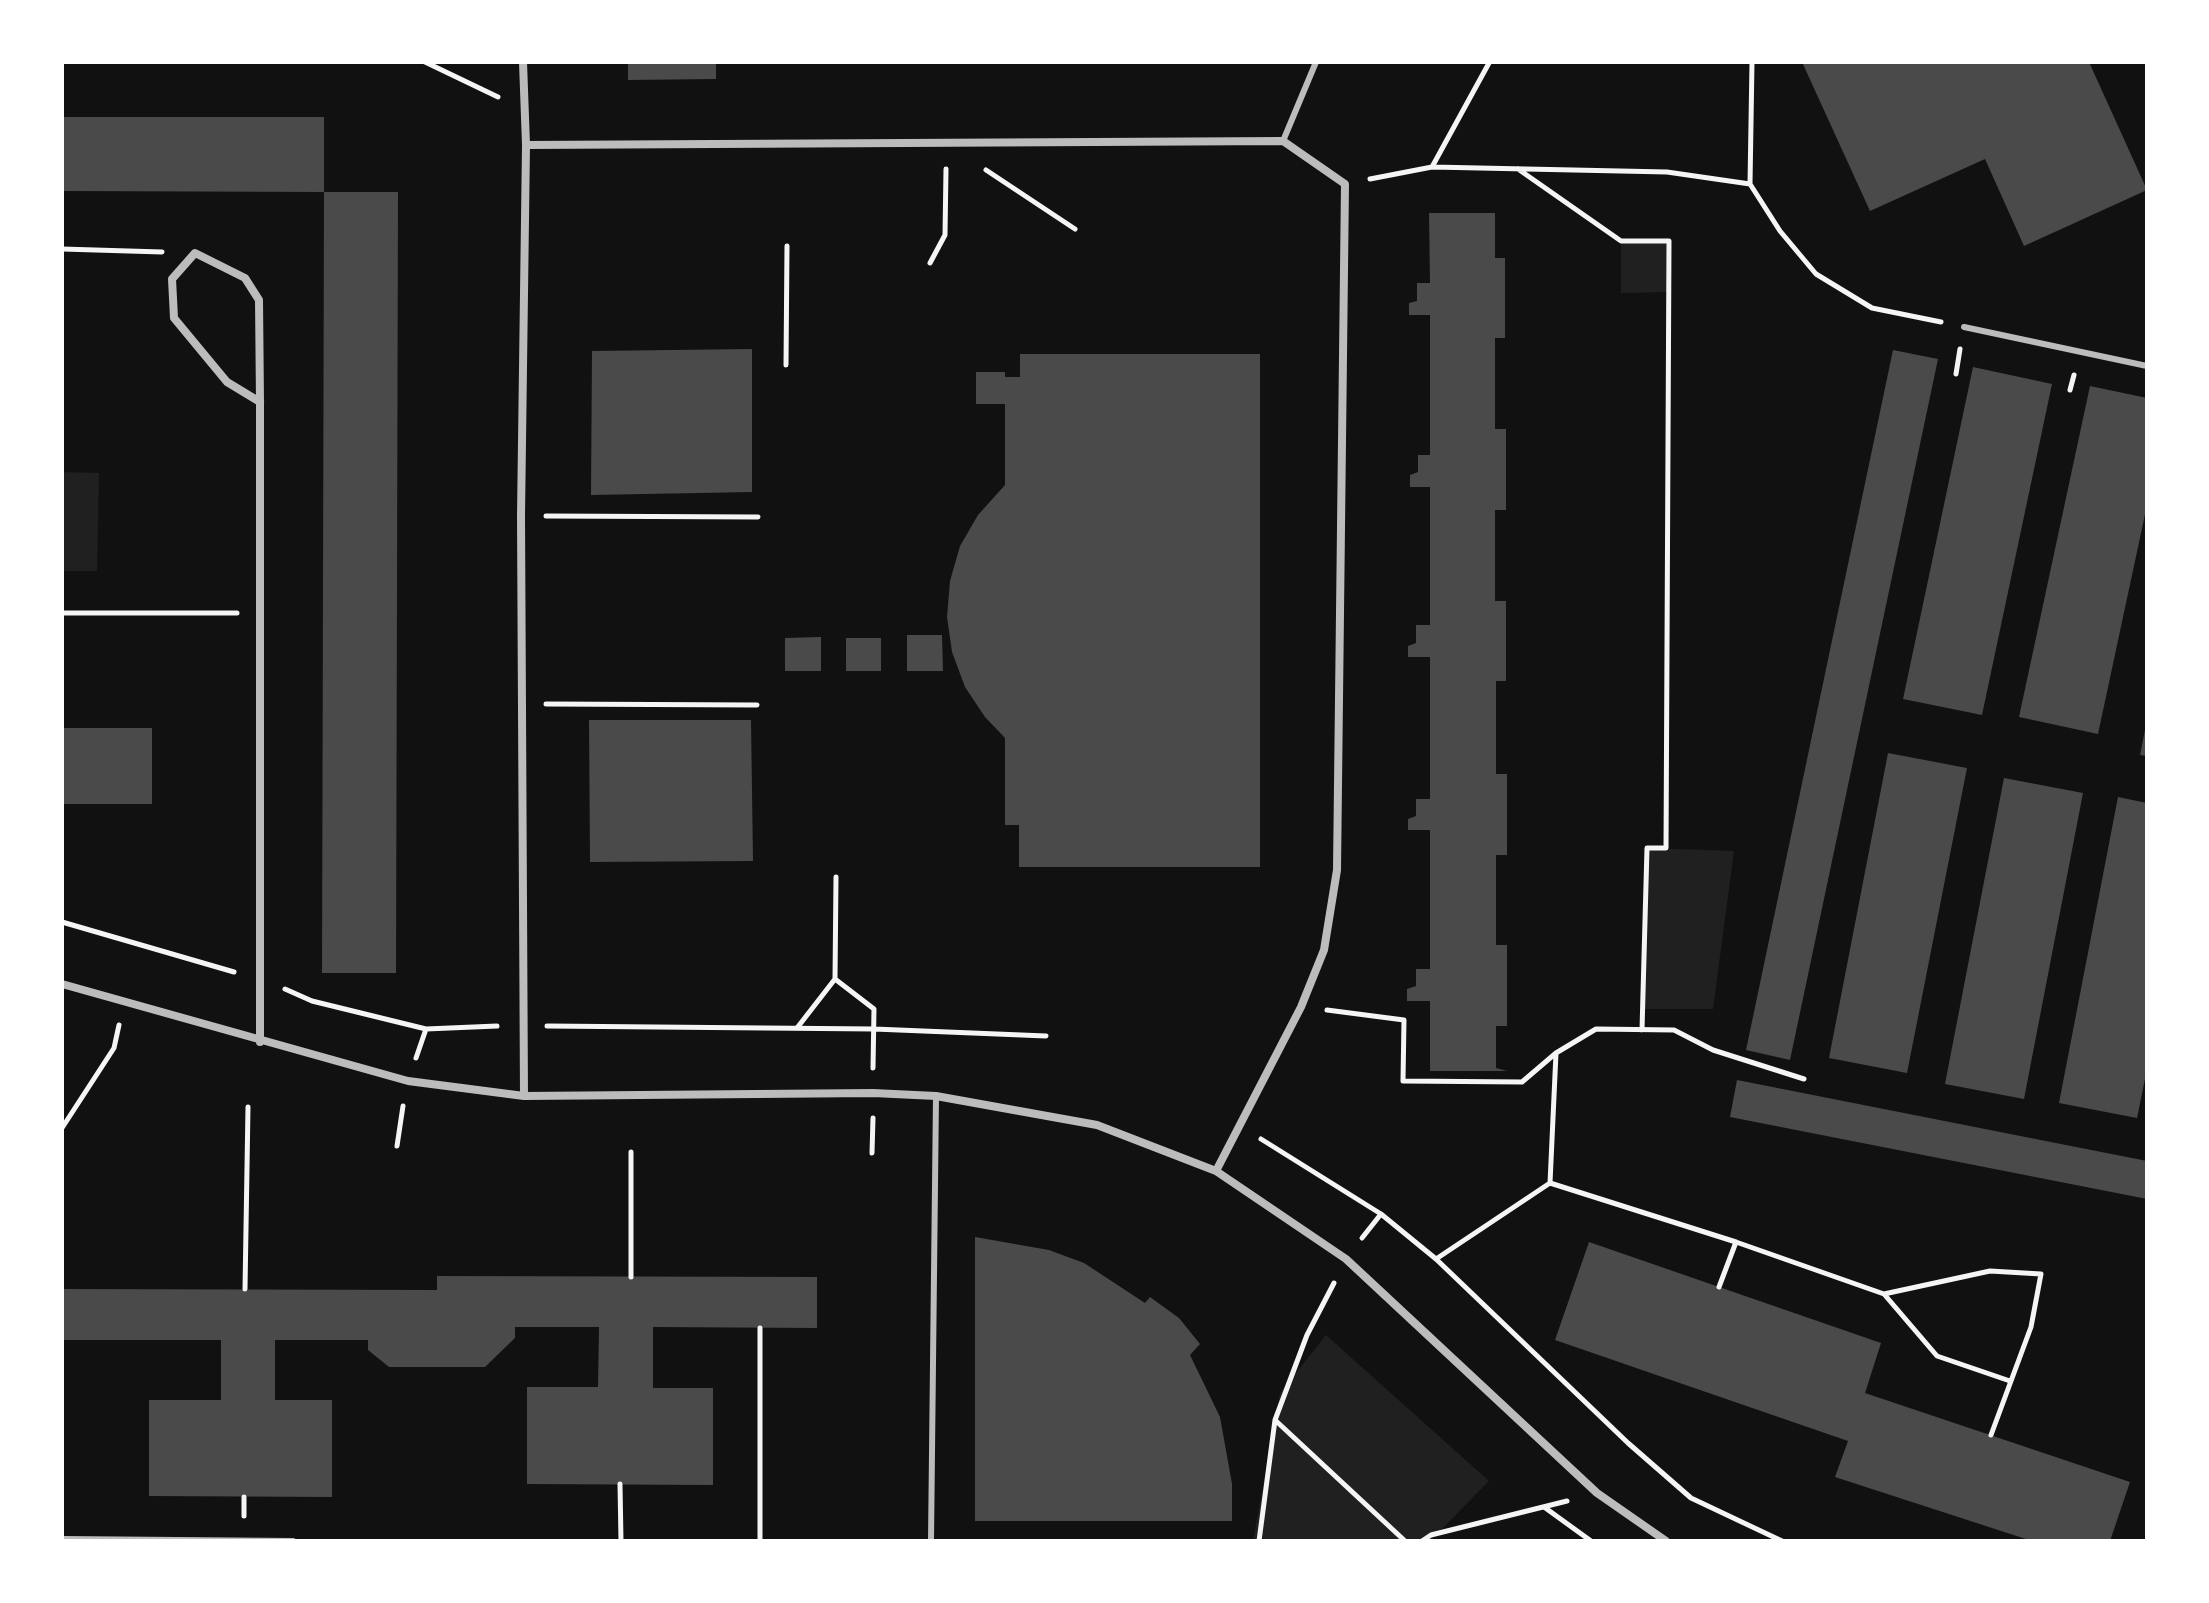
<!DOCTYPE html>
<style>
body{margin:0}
#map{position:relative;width:2209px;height:1603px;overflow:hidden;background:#111;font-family:Overpass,sans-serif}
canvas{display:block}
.frame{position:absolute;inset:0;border:64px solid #fff;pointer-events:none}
</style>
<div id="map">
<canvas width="2209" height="1603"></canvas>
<div class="frame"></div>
</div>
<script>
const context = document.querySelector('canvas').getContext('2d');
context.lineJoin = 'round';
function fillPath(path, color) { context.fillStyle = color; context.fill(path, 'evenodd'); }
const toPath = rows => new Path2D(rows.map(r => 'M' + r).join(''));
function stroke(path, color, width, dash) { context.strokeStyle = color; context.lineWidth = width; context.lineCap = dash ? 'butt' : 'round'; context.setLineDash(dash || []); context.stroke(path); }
const green = toPath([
 [1621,241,1669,241,1669,292,1621,293],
 [62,472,99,473,97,571,62,571],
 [1647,848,1734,851,1713,1009,1643,1009],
 [1326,1335,1489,1481,1430,1541,1253,1541,1280,1393]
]);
const building = toPath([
 [628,62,716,62,716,79,628,80],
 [1802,62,2089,62,2147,190,2024,246,1985,159,1870,211],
 [62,117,324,117,324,192,62,191],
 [324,192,398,192,396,973,322,973],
 [1429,213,1495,213,1495,258,1505,258,1505,338,1495,338,1495,429,1506,429,1506,510,1495,510,1495,601,1506,601,1506,681,1496,681,1496,774,1507,774,1507,855,1496,855,1496,945,1507,945,1507,1026,1496,1026,1496,1068,1507,1071,1430,1071,1430,1001,1407,1001,1407,989,1416,986,1416,969,1430,969,1430,830,1408,830,1408,819,1416,816,1416,799,1430,799,1430,657,1408,657,1408,646,1416,643,1416,625,1430,625,1430,487,1410,487,1410,475,1418,472,1418,455,1430,455,1430,315,1409,315,1409,303,1417,301,1417,283,1430,283],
 [752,349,752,492,591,495,592,351],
 [1893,350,1938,359,1790,1060,1746,1050],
 [1020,354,1260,354,1260,867,1019,867,1019,825,1005,825,1005,738,985,717,965,687,952,652,947,617,950,581,960,546,978,515,1005,485,1005,404,976,404,976,372,1005,372,1005,377,1020,377],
 [1973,367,2052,384,1982,715,1903,699],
 [2090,386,2147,398,2147,505,2098,734,2019,717],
 [907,635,942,635,943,671,907,671],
 [821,637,821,671,785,671,785,638],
 [846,638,881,638,881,671,846,671],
 [589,720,751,720,753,861,590,862],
 [2146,725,2147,725,2147,756,2140,755],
 [62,728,152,728,152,804,62,804],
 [1888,753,1967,768,1907,1073,1829,1058],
 [2004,778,2083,793,2024,1099,1945,1084],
 [2118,797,2147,803,2147,1069,2137,1118,2059,1103],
 [1737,1080,2147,1161,2147,1199,1730,1117],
 [975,1237,1049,1250,1084,1263,1145,1303,1150,1297,1179,1318,1200,1344,1190,1355,1220,1417,1232,1484,1232,1521,975,1521],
 [1589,1242,1881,1343,1865,1393,2130,1482,2110,1541,2032,1541,1835,1477,1848,1441,1555,1340],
 [437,1276,817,1277,817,1328,653,1327,653,1388,713,1388,713,1485,527,1484,527,1387,598,1387,599,1327,515,1327,515,1338,485,1367,389,1367,368,1350,368,1340,275,1340,275,1400,332,1400,332,1497,149,1496,149,1400,221,1400,221,1340,62,1340,62,1289,437,1290]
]);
const path = toPath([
 [425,62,498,97],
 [1432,167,1489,63],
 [1518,169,1621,241,1669,241,1666,848,1647,848,1642,1030],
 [986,170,1075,229],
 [1370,179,1432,167,1667,172,1750,184,1780,231,1816,274,1872,308,1941,322],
 [1750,184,1752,62],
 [62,249,162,252],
 [930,263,945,235,946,169],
 [786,365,787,246],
 [1956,374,1960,349],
 [2070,390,2074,375],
 [546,516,758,517],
 [62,613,237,613],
 [546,704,757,705],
 [836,877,835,979,874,1009,873,1068],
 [62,922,234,972],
 [285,989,312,1001,426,1029,497,1026],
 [1327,1010,1404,1020,1403,1081,1522,1082,1556,1053,1596,1029,1674,1030,1713,1050,1804,1079],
 [547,1026,874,1029,1046,1036],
 [797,1028,835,979],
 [416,1058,426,1029],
 [62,1128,114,1048,119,1025],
 [1261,1139,1381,1214],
 [397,1146,403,1106],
 [631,1152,631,1277],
 [872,1153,873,1118],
 [1550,1183,1556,1053],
 [1362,1238,1381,1214,1436,1259,1628,1443,1691,1498,1782,1541],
 [1436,1259,1550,1183,1736,1242],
 [1719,1287,1736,1242,1884,1294,1937,1356,2010,1381],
 [245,1289,248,1107],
 [1884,1294,1990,1271,2041,1274,2031,1327,1991,1435],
 [760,1328,760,1541],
 [1275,1420,1405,1541],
 [620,1484,621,1541],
 [244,1497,244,1516],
 [1544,1507,1591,1541],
 [1259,1541,1275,1420,1307,1335,1334,1283],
 [1422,1541,1431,1535,1567,1501]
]);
const service = toPath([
 [1283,141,1316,62],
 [1964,327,2147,366],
 [62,1539,293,1541],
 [931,1541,936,1096]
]);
const minor = toPath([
 [523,62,526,145,521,516,524,1096],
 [526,145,1283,141,1345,184,1337,870,1324,950,1301,1007,1216,1171],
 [260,402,227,382,174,318,172,279,195,253,245,278,259,300,260,402,260,1042],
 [62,984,408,1081,524,1096,873,1093,936,1096,1097,1125,1216,1171,1346,1259,1597,1493,1666,1541]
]);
fillPath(green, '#202020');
fillPath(building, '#4a4a4a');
stroke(path, '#f5f5f5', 5);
stroke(service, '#bcbcbc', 6);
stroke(minor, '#bcbcbc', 8);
</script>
